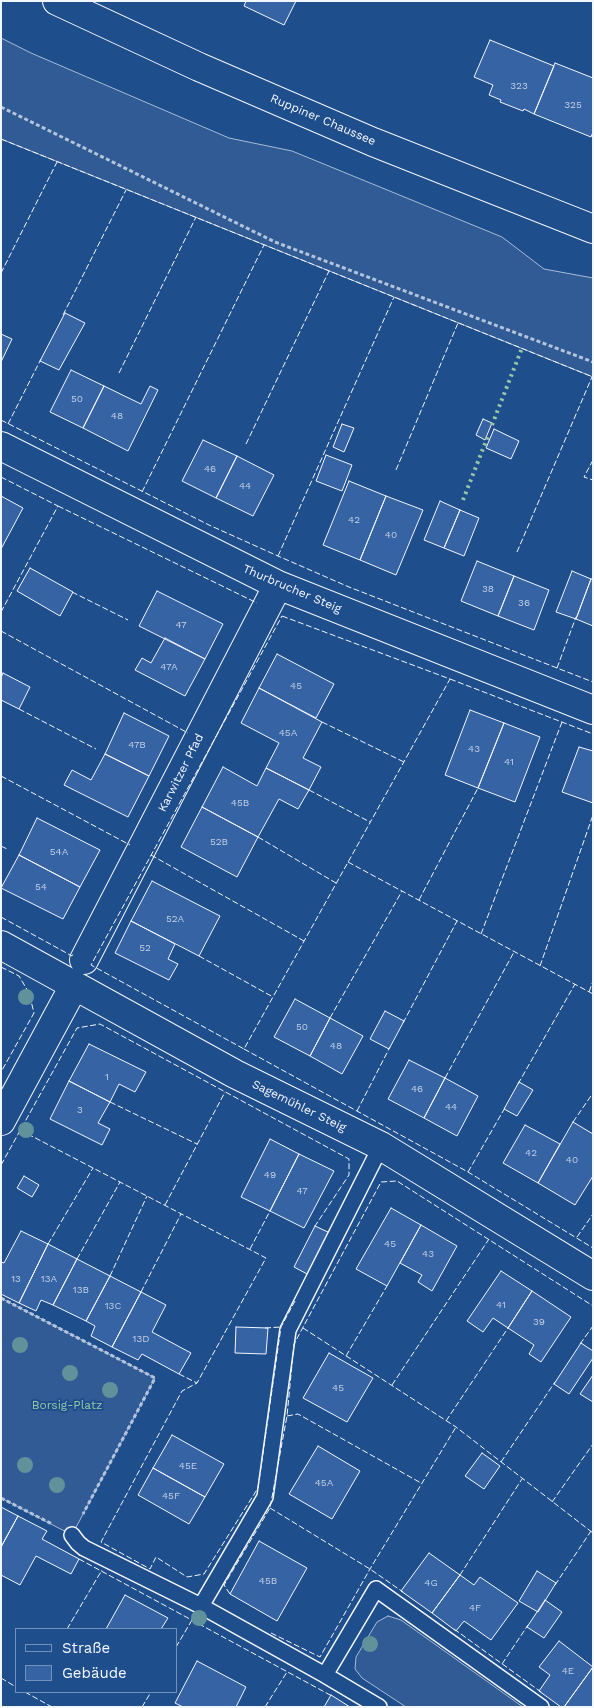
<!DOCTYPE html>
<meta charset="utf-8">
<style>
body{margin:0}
#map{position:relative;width:594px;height:1708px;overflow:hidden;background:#1f4e8c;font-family:"Work Sans",sans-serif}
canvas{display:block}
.frame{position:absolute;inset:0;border:2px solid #f2f6ff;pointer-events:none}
.legend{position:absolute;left:15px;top:1628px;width:162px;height:65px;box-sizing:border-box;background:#1f4e8c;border:1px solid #7391ba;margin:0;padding:6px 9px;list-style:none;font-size:15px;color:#f2f6ff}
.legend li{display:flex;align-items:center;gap:10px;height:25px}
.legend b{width:25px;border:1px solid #7391ba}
</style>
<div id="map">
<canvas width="594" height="1708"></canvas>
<div class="frame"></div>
<ul class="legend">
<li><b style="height:6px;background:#1f4e8c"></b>Straße</li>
<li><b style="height:14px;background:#3563a3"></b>Gebäude</li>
</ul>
</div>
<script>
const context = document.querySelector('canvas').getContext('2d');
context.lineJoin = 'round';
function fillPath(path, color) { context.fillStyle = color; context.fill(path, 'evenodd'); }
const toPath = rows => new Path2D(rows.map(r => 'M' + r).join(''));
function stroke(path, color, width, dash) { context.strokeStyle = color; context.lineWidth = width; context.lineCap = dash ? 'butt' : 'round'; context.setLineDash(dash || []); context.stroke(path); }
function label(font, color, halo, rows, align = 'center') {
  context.font = font + ' "Work Sans",sans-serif'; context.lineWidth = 4; context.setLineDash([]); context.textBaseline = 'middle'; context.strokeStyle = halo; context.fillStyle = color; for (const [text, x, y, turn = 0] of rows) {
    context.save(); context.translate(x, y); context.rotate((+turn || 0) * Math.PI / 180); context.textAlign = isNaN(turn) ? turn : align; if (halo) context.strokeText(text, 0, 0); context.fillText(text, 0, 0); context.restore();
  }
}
const built = toPath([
 [1,38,31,53,229,138,292,151,502,237,544,269,593,278,593,377,1,139,1,38],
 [1,1298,155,1378,72,1535,1,1498,1,1298],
 [388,1616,401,1620,523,1707,406,1707,362,1678,355,1669,356,1657,377,1622,388,1616]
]);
const building = toPath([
 [246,1,296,1,284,25,244,6,246,1],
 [490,40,554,66,534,114,524,109,523,111,500,102,501,100,489,95,493,85,474,77,490,40],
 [555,63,593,78,593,132,591,137,534,114,555,63],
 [65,313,85,323,59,370,40,361,65,313],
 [1,334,12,339,1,362,1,334],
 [71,370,104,386,83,428,50,412,71,370],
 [104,386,141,404,150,386,158,390,128,451,83,428,104,386],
 [483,419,492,423,485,440,476,435,483,419],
 [342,424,354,428,344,452,333,447,342,424],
 [494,429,519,441,511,459,486,448,494,429],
 [203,440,237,456,216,498,182,481,203,440],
 [326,455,352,465,342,491,316,481,326,455],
 [237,456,274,475,253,516,216,498,237,456],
 [349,481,386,496,360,560,323,545,349,481],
 [1,496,23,508,1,549,1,496],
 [386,496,423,510,396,575,360,560,386,496],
 [440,501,460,510,444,548,424,540,440,501],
 [460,510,479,518,464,556,444,548,460,510],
 [477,561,514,576,498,616,461,601,477,561],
 [30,568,73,592,60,616,17,591,30,568],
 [572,571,591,579,576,619,556,612,572,571],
 [514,576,549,590,534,630,498,616,514,576],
 [591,579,593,579,593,626,576,619,591,579],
 [157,591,223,624,205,659,139,626,157,591],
 [165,638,205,659,185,696,135,670,142,658,151,663,165,638],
 [277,654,334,684,316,718,259,688,277,654],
 [3,673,30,687,19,709,1,700,1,678,3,673],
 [259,688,322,722,303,758,321,767,309,790,266,768,279,743,241,723,259,688],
 [470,710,504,723,478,788,445,775,470,710],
 [124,713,169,736,149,776,105,754,124,713],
 [504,723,540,737,515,802,478,788,504,723],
 [579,747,593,751,593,803,562,792,579,747],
 [105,754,149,776,128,817,64,785,72,770,91,780,105,754],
 [223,767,257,786,266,768,309,790,298,809,279,799,258,837,202,807,223,767],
 [202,807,258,837,237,877,181,847,202,807],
 [37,818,100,850,80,887,19,855,37,818],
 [19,855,80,887,63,919,1,888,19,855],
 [152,881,220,916,199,956,131,921,152,881],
 [131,921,175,944,168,959,178,964,169,980,115,953,131,921],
 [295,999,330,1018,310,1056,274,1037,295,999],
 [385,1011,404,1021,389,1049,370,1039,385,1011],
 [330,1018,363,1036,342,1074,310,1056,330,1018],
 [89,1044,146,1072,135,1092,119,1084,110,1102,69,1081,89,1044],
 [409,1060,445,1078,424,1118,388,1099,409,1060],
 [445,1078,478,1096,457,1136,424,1118,445,1078],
 [69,1081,110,1102,98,1123,110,1129,102,1145,50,1119,69,1081],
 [519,1082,533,1090,517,1116,504,1109,519,1082],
 [573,1122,593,1134,593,1176,575,1205,538,1183,573,1122],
 [525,1125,560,1144,538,1183,503,1163,525,1125],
 [270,1139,299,1154,270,1211,241,1197,270,1139],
 [299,1154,334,1171,304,1228,270,1211,299,1154],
 [24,1176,39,1185,32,1197,17,1188,24,1176],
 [391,1208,421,1225,387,1286,356,1269,391,1208],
 [421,1225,457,1246,432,1291,418,1282,422,1275,400,1263,421,1225],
 [315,1226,330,1233,309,1275,294,1267,315,1226],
 [21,1231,48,1244,19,1303,1,1294,1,1262,4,1263,21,1231],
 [48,1244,77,1259,53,1305,41,1300,36,1311,19,1303,48,1244],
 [77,1259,110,1276,86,1321,53,1305,77,1259],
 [501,1271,532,1291,508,1328,493,1318,483,1332,467,1321,501,1271],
 [110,1276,141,1292,112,1347,91,1336,95,1326,86,1321,110,1276],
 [532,1291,571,1317,541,1362,529,1354,534,1345,508,1328,532,1291],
 [141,1292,166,1305,152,1332,191,1353,179,1374,142,1354,138,1360,112,1347,141,1292],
 [236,1327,268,1328,266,1354,235,1353,236,1327],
 [581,1343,593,1351,593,1358,569,1394,554,1384,581,1343],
 [329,1353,373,1378,347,1422,303,1398,329,1353],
 [593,1375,593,1402,580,1394,593,1375],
 [172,1435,224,1464,205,1497,153,1468,172,1435],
 [318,1446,360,1471,332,1519,289,1494,318,1446],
 [482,1453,500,1466,484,1489,465,1476,482,1453],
 [153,1468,205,1497,189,1524,138,1495,153,1468],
 [1,1507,18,1516,1,1547,1,1507],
 [18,1516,47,1531,42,1539,79,1559,71,1574,36,1556,20,1585,1,1575,1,1547,18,1516],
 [259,1541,307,1568,277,1621,230,1594,259,1541],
 [429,1553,460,1575,432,1613,401,1591,429,1553],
 [537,1571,556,1583,538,1612,519,1601,537,1571],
 [460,1575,474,1585,480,1577,518,1603,491,1640,464,1621,456,1631,432,1613,460,1575],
 [125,1595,168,1618,161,1629,106,1629,125,1595],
 [545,1600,562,1612,544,1638,527,1627,545,1600],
 [559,1641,593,1667,564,1707,561,1707,539,1691,550,1675,539,1667,559,1641],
 [197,1661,246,1687,236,1707,183,1707,175,1703,197,1661],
 [593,1667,593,1705,591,1707,564,1707,593,1667],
 [331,1695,350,1707,324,1707,331,1695]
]);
const path = toPath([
 [1,107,275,242,593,362],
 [1,1298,155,1378,83,1514],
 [1,1498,52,1524]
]);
const lane = toPath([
 [72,1535,78,1543,84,1548,201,1606,265,1497,288,1330,381,1146],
 [201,1606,325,1675],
 [379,1707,325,1675,376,1589,541,1707]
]);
const street = toPath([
 [1,446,278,585,593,710],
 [1,945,235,1074,381,1146,593,1276],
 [84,960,278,585],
 [1,1121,74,986]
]);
const secondary = toPath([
 [57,1,199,67,373,142,593,229]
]);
const hedge = toPath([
 [492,425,522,348],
 [463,500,488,436]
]);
const fence = toPath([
 [1,139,593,377],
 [1,273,57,162],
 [63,315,126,190],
 [119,373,196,217],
 [1,420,209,525,278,556,349,587,593,682],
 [8,424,41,359],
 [246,444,329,271],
 [593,460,584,477,593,480],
 [396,470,458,323],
 [1,477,58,506,1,612],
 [142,492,264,245],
 [58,506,257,603],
 [517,552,592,377],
 [278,556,394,297],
 [72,592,128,620],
 [282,616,450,679,244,1049,91,965,282,616],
 [1,631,188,733],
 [557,668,576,617],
 [450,679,593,734],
 [19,709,96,749],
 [322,722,404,762],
 [1,776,130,845],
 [309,790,370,822],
 [258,837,336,883],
 [1,846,7,849],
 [151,855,304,941],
 [348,862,593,994],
 [419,900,478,788],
 [1,917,72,956,73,953],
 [481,934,562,722],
 [199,956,273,997],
 [540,966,593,815],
 [1,967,19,976,29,993,34,1013,1,1072],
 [589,992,593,981],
 [330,1018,402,891],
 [403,1023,457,921],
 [244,1049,468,1172,593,1248],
 [445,1078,514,952],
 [518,1084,575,984],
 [110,1102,197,1144],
 [357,1111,390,1047],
 [573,1122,593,1093],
 [20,1130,266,1258,197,1383,182,1391,101,1542,150,1569,156,1557,187,1577,204,1574,258,1488,281,1327,295,1301],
 [1,1165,77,1028,100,1024,349,1159,349,1175,315,1226],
 [468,1172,506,1106],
 [165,1205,225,1092],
 [577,1237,593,1214],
 [48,1244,93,1168],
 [250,1249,270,1211],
 [77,1259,120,1182],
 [110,1276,147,1196],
 [141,1292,181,1214],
 [265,1328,281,1327],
 [303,1328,456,1427,593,1533],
 [580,1344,593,1326],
 [346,1356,387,1286],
 [179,1374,197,1383],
 [392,1385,489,1239],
 [287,1416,298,1414,421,1483],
 [446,1421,508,1328],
 [501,1462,555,1382],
 [552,1502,593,1444],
 [270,1508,370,1569,403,1592],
 [79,1559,332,1696],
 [460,1575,522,1479],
 [555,1585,591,1531],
 [230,1594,224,1585,270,1508,287,1416,294,1344,381,1182,397,1181,593,1306],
 [67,1629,102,1570],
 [454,1629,541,1692],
 [271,1633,320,1657,370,1569,456,1427],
 [176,1647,192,1620],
 [502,1664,528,1625],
 [1,1678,16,1687],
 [25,1692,52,1707],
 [142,1707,151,1692],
 [265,1707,287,1672]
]);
const trees = [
 [26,997],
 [26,1130],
 [20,1345],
 [70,1373],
 [110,1390],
 [25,1465],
 [57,1485],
 [199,1618],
 [370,1644]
];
const numberNames = [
 ["323",519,86],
 ["325",573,105],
 ["50",77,399],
 ["48",117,416],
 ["46",210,469],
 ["44",245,486],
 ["42",354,520],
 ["40",391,535],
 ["38",488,589],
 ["36",524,603],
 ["47",181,625],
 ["47A",169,667],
 ["45",296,686],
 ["45A",288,733],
 ["47B",137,745],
 ["43",474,749],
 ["41",509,762],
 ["45B",240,803],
 ["52B",219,842],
 ["54A",59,852],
 ["54",41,887],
 ["52A",175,919],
 ["52",145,948],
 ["50",302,1027],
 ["48",336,1046],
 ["1",107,1077],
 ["46",417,1089],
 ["44",451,1107],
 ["3",80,1110],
 ["42",531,1153],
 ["40",572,1160],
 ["49",270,1175],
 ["47",302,1191],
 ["45",390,1244],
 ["43",428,1254],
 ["13",16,1279],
 ["13A",49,1279],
 ["13B",81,1290],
 ["41",501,1305],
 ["13C",113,1306],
 ["39",539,1322],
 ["13D",141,1339],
 ["45",338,1388],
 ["45E",188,1466],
 ["45A",324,1483],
 ["45F",171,1496],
 ["45B",268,1581],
 ["4G",431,1583],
 ["4F",475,1608],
 ["4E",568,1671]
];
const streetNames = [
 ["Ruppiner Chaussee",323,120,23],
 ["Thurbrucher Steig",292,589,23],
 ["Karwitzer Pfad",181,773,-63],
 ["Sagemühler Steig",299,1106,26]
];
const parkNames = [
 ["Borsig-Platz",67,1405]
];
fillPath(built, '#305b95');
stroke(built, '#a8bbd7', 1);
fillPath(building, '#3563a3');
stroke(building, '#f2f6ff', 1);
stroke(lane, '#f2f6ff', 18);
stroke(street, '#f2f6ff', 30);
stroke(secondary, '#f2f6ff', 30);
stroke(path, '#b3c4dc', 3, [4, 2.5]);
stroke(lane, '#1f4e8c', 15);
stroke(street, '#1f4e8c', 28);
stroke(secondary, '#1f4e8c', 28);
stroke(hedge, '#97c8a6', 4, [2.5, 4]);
stroke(fence, '#f2f6ff', 1, [6, 2.5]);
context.fillStyle = '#61919a';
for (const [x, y] of trees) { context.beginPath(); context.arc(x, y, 8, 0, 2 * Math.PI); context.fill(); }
label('10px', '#c3d1e8', null, numberNames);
label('12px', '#f2f6ff', '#1f4e8c', streetNames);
label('12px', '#97c8a6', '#1f4e8c', parkNames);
</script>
